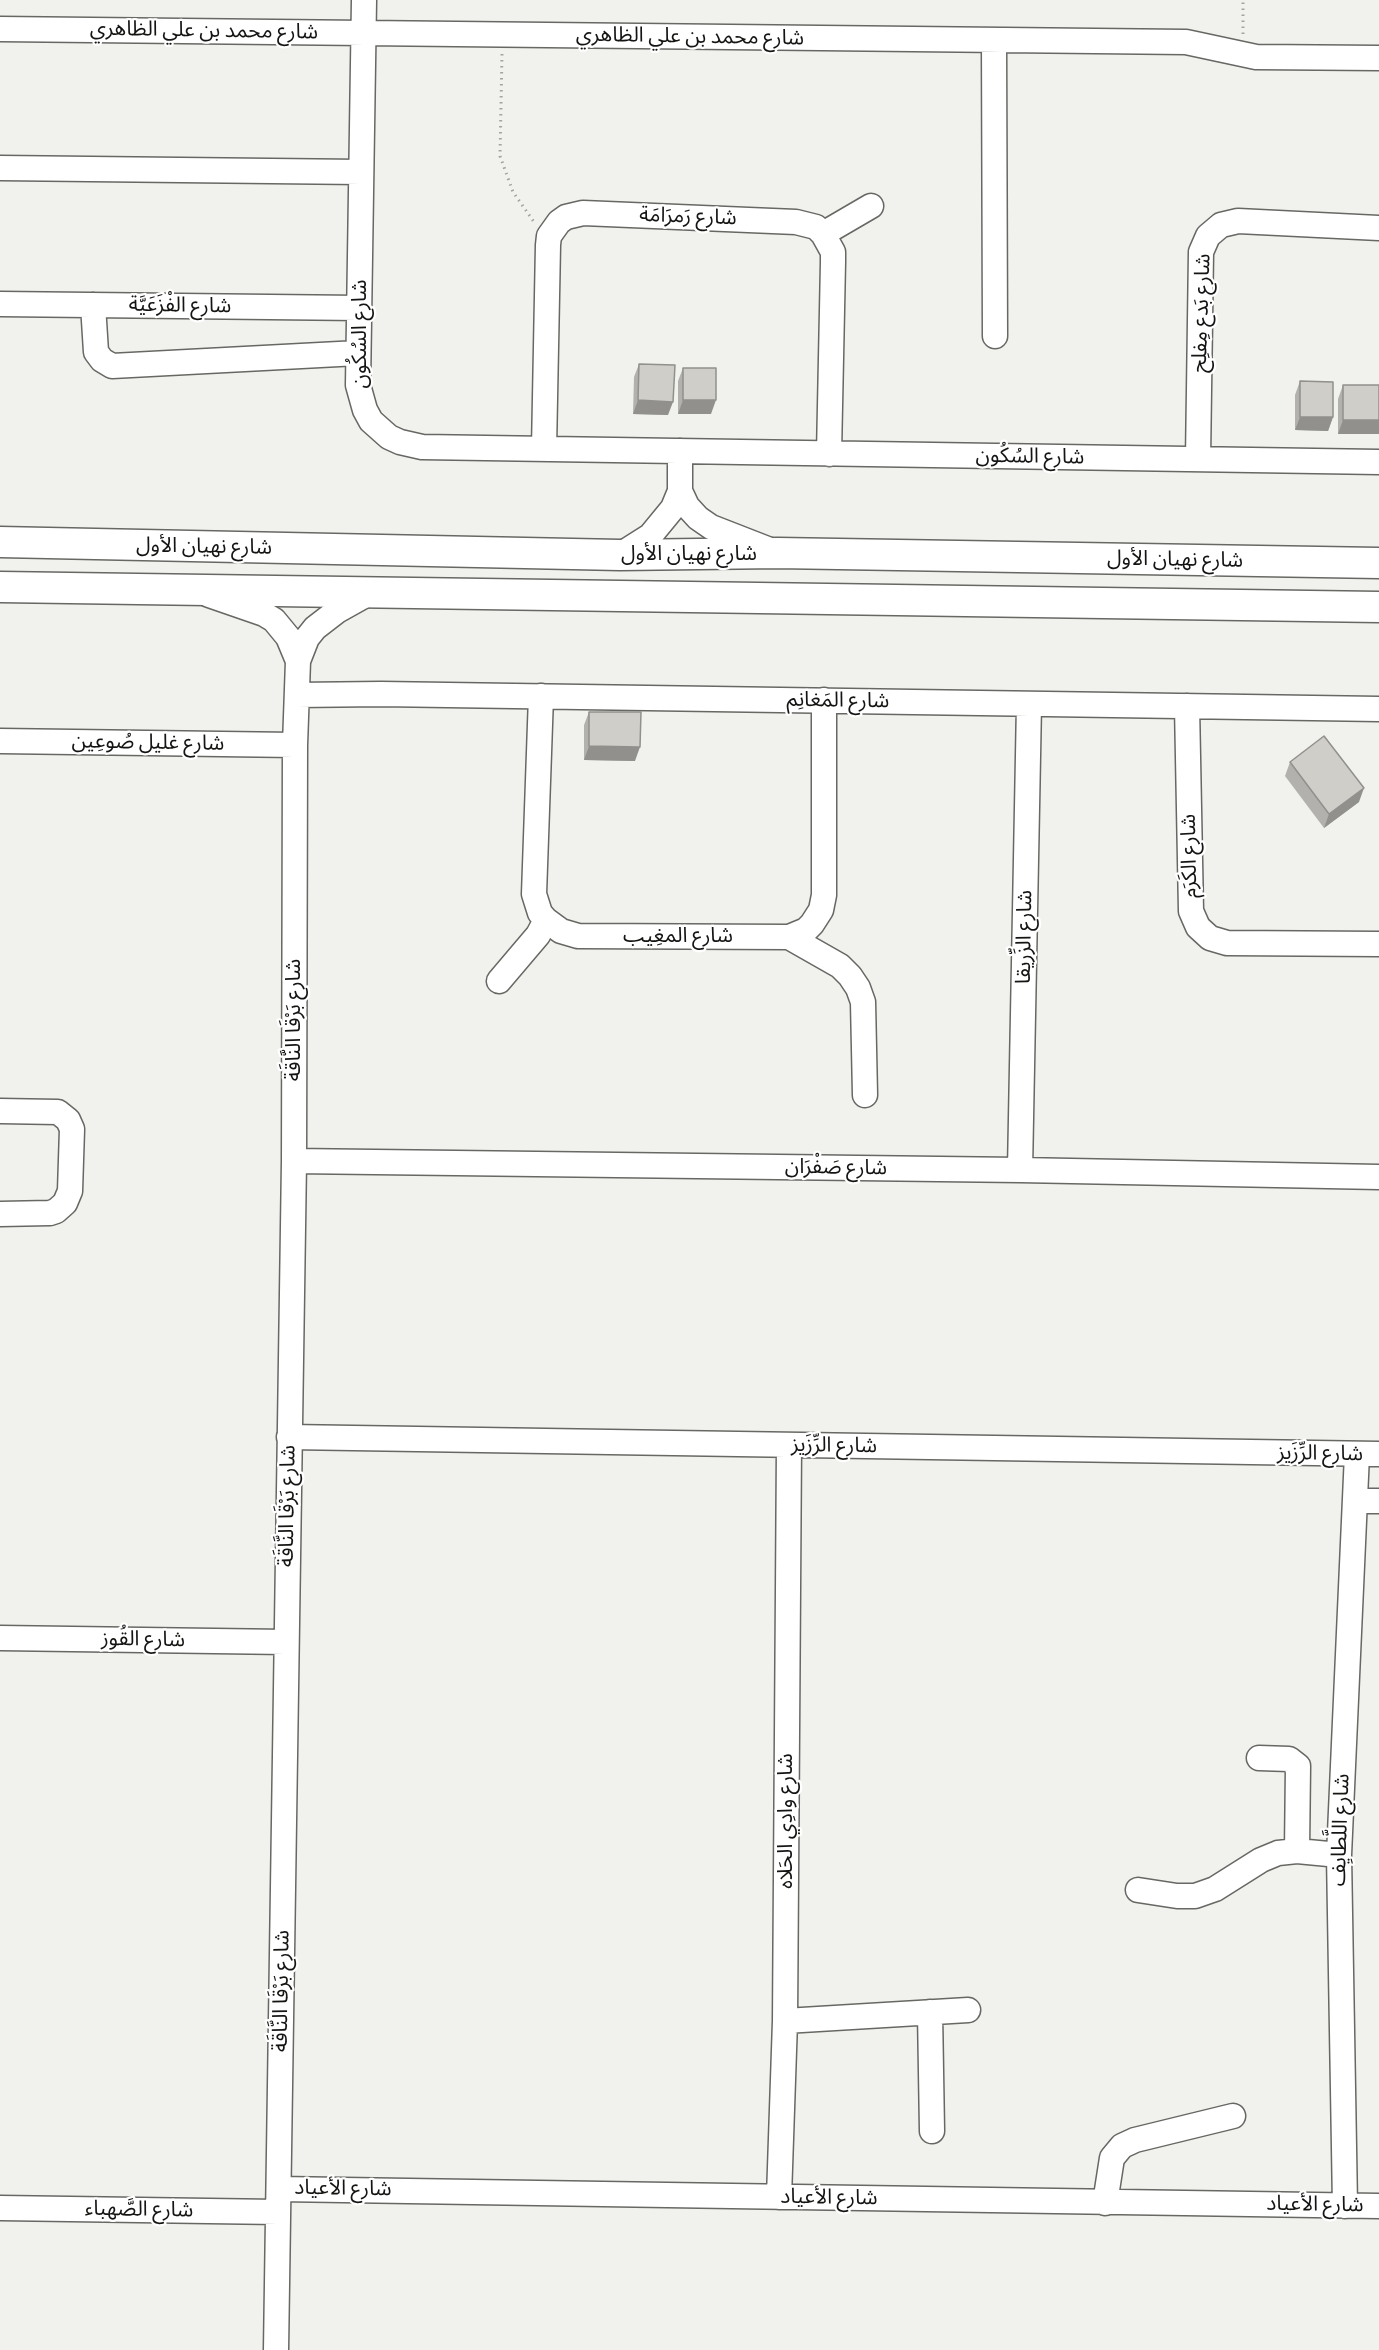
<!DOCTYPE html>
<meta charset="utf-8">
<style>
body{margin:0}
canvas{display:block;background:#f1f2ed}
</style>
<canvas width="1379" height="2350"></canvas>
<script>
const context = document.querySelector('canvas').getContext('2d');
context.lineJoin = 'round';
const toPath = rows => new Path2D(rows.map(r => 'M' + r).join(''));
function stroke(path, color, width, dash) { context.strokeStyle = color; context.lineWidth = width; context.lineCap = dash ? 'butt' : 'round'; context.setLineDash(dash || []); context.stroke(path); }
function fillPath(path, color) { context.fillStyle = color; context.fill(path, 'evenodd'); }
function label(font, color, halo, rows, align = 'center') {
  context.font = font + ' Signika,"Noto Sans Arabic",sans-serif'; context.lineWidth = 4.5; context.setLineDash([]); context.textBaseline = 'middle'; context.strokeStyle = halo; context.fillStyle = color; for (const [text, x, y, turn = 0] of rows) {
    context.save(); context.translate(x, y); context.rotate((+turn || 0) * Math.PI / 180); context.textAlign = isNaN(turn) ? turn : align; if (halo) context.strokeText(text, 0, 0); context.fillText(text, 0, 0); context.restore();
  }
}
const path = toPath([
 [1243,34,1243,0],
 [502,54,500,156,513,192,534,222]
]);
const minor = toPath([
 [364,0,358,385,365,410,371,421,389,437,400,442,422,447,1379,462],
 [0,29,1186,42,1256,57,1379,58],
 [994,40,995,336],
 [0,168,361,172],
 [823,234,871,206],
 [0,304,359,308],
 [93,305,96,352,102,360,112,366,358,353],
 [544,449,548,245,549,236,559,222,566,217,583,213,796,222,816,227,823,234,833,252,833,262,829,454],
 [1198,459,1201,252,1208,236,1221,225,1238,221,1379,228],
 [680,491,687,506,698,518,711,527,770,550],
 [620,555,650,536,673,508,680,491,680,451],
 [209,595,264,614,274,620,288,637,298,661],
 [297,695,381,694,1379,709],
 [541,696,534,894,540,913,546,920,561,931,578,936,789,937,806,930,812,924,821,910,824,895,824,700],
 [1187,706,1191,911,1198,927,1210,938,1227,943,1379,944],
 [0,741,295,745],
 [789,937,840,966,850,976,858,988,863,1002,865,1095],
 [499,981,538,935,546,920],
 [0,1111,58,1112,68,1120,72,1129,70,1191,65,1203,56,1211,50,1213,0,1214],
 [294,1161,1020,1170,1379,1177],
 [1020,1170,1029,704],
 [289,1437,1379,1454],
 [1355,1501,1379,1501],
 [0,1638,286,1642],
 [1259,1758,1289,1759,1298,1766,1297,1851],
 [1138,1890,1177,1896,1195,1896,1215,1889,1261,1860,1278,1853,1297,1851,1339,1855],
 [930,2012,932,2131],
 [785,2021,968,2010],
 [279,2189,1379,2206],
 [779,2197,785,2021,789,1445],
 [1105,2203,1112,2158,1122,2146,1135,2140,1233,2116],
 [1345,2206,1339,1855,1357,1454],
 [0,2208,278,2212],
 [276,2350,294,1161,295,745,298,661,307,638,315,628,337,611,371,592]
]);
const major = toPath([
 [0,542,620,555,778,553,1379,563],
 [0,587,1379,607]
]);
const wall = toPath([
 [639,364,668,415,633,414,634,377],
 [683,368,711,414,678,414,678,381],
 [1300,381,1333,417,1328,431,1295,430,1295,395],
 [1343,385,1379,385,1379,434,1338,434,1338,399],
 [589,712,635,761,584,760,584,725],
 [1290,762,1359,802,1324,828,1285,776]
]);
const shadedWall = toPath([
 [638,400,673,402,668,415,633,414],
 [683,400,716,400,711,414,678,414],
 [1300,417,1333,417,1328,431,1295,430],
 [1343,420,1379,420,1379,434,1338,434],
 [589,746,640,747,635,761,584,760],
 [1364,788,1359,802,1324,828,1329,814]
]);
const building = toPath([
 [639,364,675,365,673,402,638,400,639,364],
 [683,368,716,368,716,400,683,400,683,368],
 [1300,381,1333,382,1333,417,1300,417,1300,381],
 [1343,385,1379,385,1379,420,1343,420,1343,385],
 [589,712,641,712,640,747,589,746,589,712],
 [1324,736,1364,788,1329,814,1290,762,1324,736]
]);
const streetNames = [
 ["شارع محمد بن علي الظاهري",204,31,1],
 ["شارع محمد بن علي الظاهري",690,37,1],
 ["شارع رَمرَامَة",688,217,2],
 ["شارع الفْزَعَيَّة",180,306,1],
 ["شارع بَدع مِفلِح",1202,313,-88],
 ["شارع السُكُون",360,334,-90],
 ["شارع السُكُون",1030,457,1],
 ["شارع نهيان الأول",204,547,1],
 ["شارع نهيان الأول",689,554],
 ["شارع نهيان الأول",1175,560,1],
 ["شارع المَغانِم",838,701,1],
 ["شارع غليل صُوعِين",148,743,1],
 ["شارع الكَرَم",1190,856,-91],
 ["شارع المغِيب",678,936],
 ["شارع الزِّريقا",1025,937,-89],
 ["شارع بَرْقَا النَّاقَة",294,1020,-90],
 ["شارع صَفْرَان",836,1168,1],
 ["شارع الرِّزَيز",834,1446,1],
 ["شارع الرِّزَيز",1320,1454,1],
 ["شارع بَرْقَا النَّاقَة",288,1506,-89],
 ["شارع القُوز",143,1640,1],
 ["شارع وادِي الحَلاه",786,1821,-90],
 ["شارع اللَّطايِف",1341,1830,-88],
 ["شارع بَرْقَا النَّاقَة",282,1991,-89],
 ["شارع الأعياد",343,2189,1],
 ["شارع الأعياد",829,2198,1],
 ["شارع الأعياد",1315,2205,1],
 ["شارع الصَّهباء",139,2210,1]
];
stroke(minor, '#676864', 27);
stroke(major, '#676864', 33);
stroke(path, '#a3a4a0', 3, [1.5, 4.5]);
stroke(minor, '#fff', 24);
stroke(major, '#fff', 30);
fillPath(wall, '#b2b1ad');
fillPath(shadedWall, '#91908d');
fillPath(building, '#cfcec9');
stroke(building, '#91908d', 1.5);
label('21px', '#141412', '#fff', streetNames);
</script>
